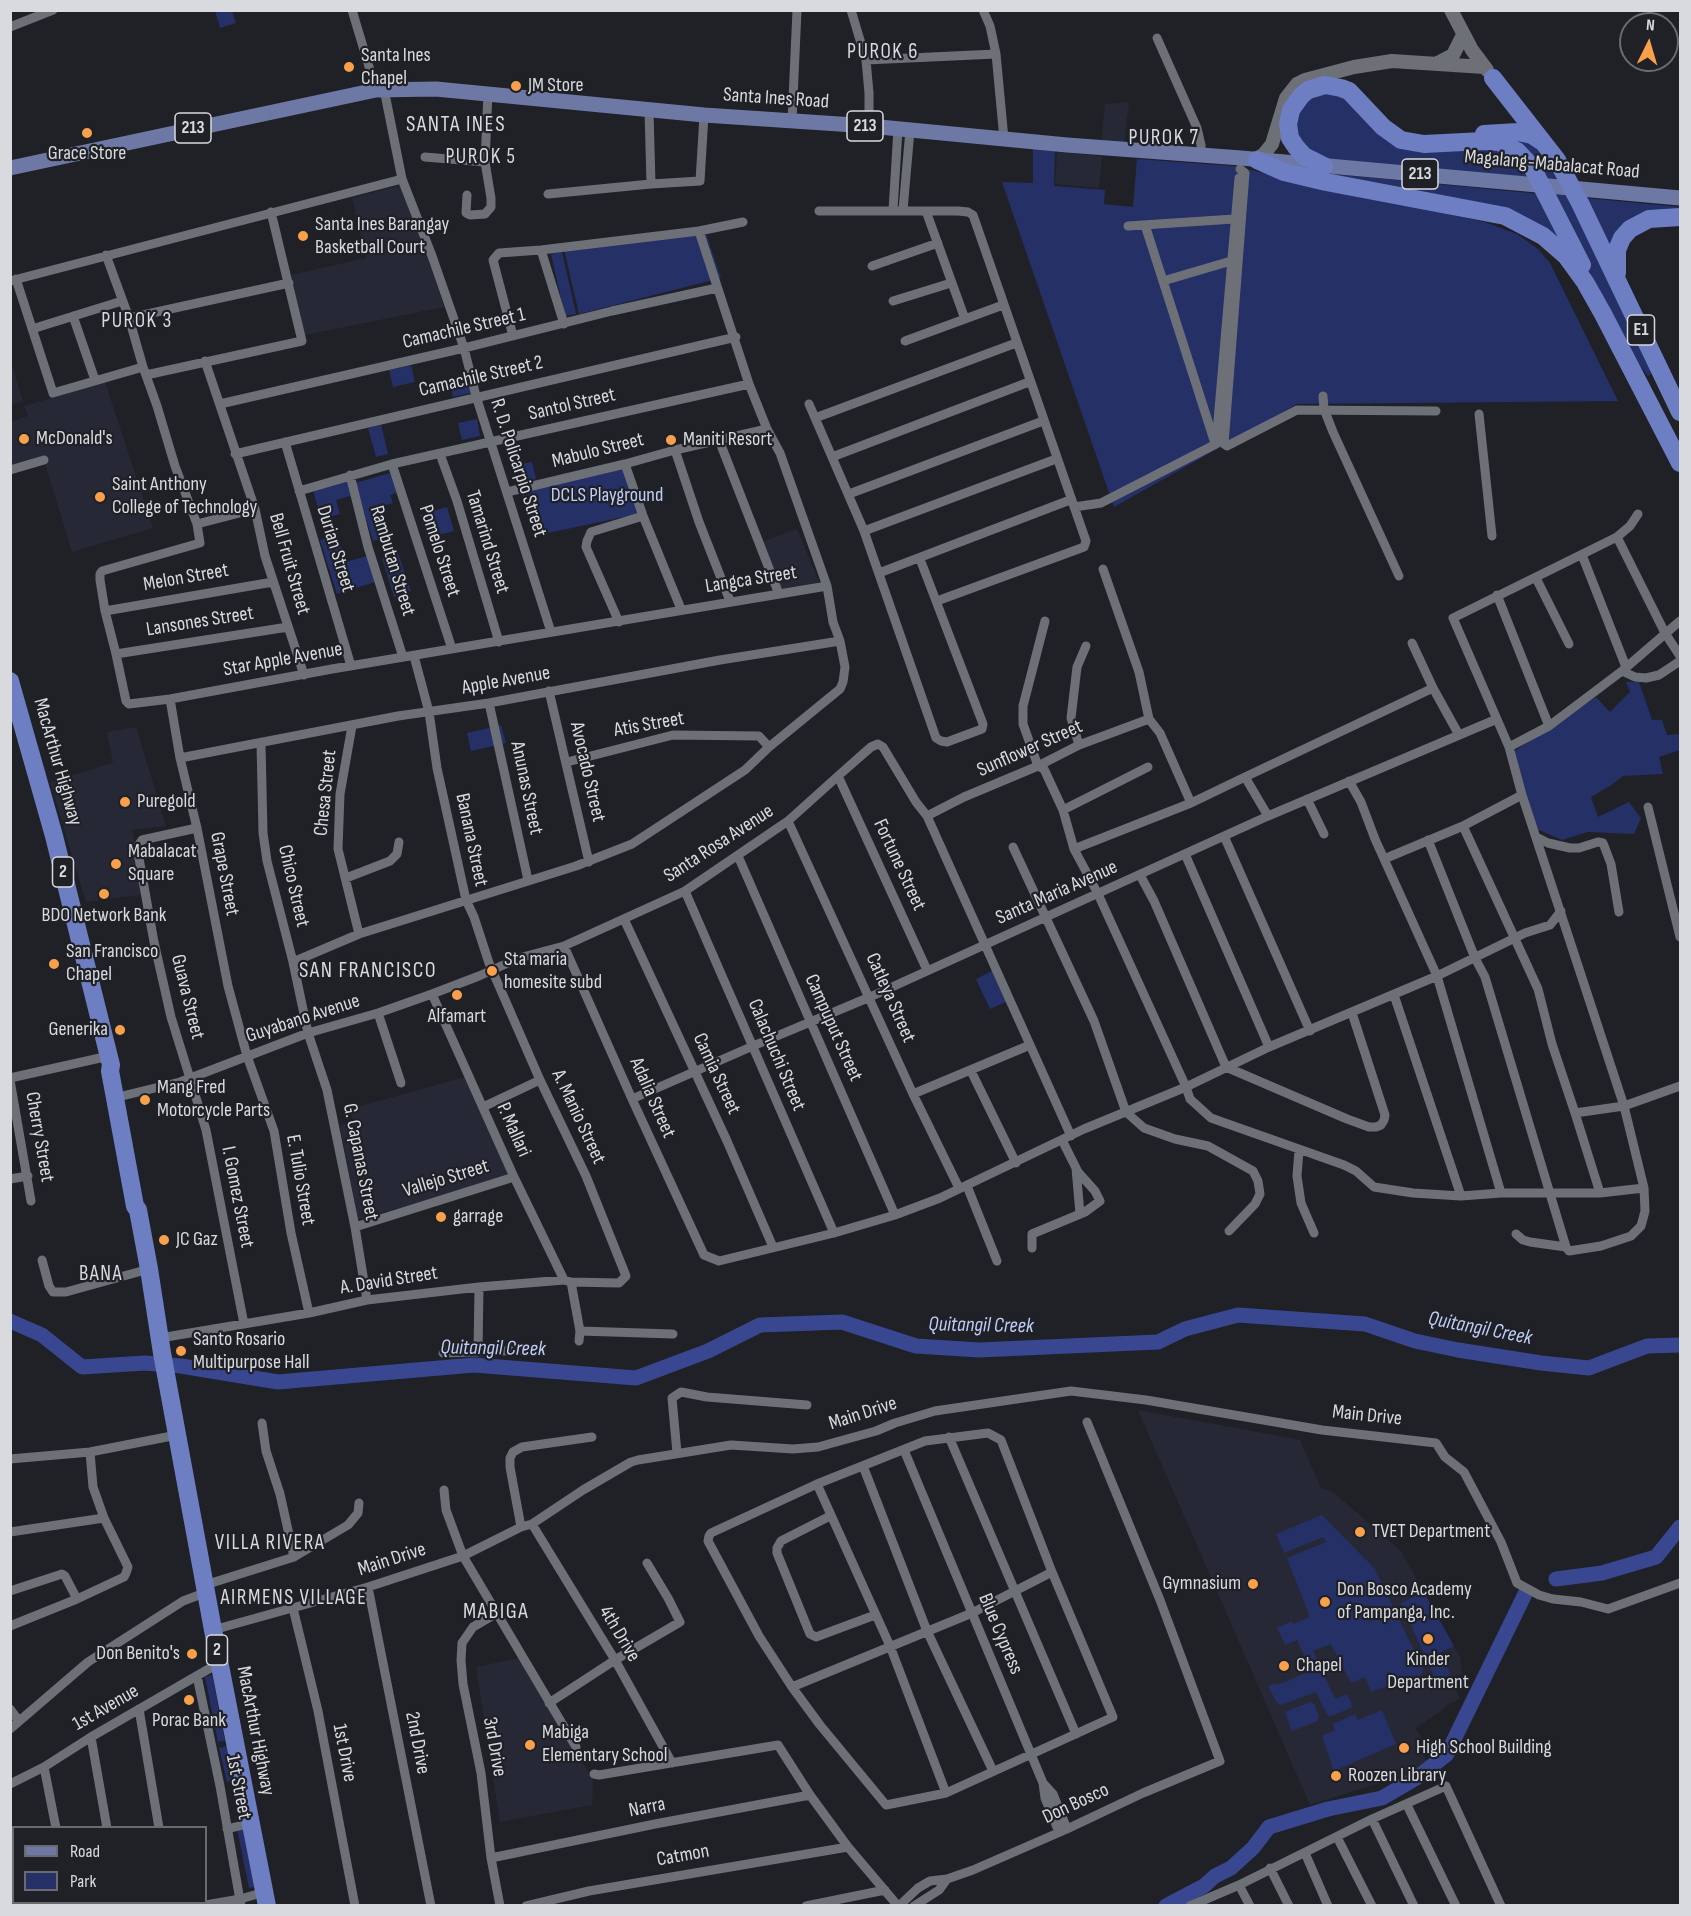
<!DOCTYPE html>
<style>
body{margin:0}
#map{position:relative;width:1691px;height:1916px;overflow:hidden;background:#1f2127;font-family:"Sofia Sans Condensed",sans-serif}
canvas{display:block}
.frame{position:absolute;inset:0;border:12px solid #d8dade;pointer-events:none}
.legend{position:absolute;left:12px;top:1826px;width:195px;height:78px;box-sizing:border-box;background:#1f2127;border:2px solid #696b70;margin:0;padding:8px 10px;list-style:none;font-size:18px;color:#d8dade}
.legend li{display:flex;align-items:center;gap:12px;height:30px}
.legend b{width:30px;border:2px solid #696b70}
.north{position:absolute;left:1619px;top:12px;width:60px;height:60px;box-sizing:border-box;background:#1f2127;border:2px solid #696b70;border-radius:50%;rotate:5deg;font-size:16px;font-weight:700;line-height:24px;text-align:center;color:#d8dade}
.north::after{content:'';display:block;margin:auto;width:21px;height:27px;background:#f8a04b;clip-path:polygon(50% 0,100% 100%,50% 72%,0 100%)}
</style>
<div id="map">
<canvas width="1691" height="1916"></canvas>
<div class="frame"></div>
<ul class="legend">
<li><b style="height:8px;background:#6d78a5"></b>Road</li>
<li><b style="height:16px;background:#253067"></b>Park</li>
</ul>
<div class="north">N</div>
</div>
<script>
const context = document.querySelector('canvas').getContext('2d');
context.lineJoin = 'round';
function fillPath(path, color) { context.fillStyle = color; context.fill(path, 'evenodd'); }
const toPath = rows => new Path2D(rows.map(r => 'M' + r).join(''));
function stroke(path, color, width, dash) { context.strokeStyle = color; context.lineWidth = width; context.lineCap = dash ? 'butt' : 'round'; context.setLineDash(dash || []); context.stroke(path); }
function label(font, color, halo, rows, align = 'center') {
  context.font = font + ' "Sofia Sans Condensed",sans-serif'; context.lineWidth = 4.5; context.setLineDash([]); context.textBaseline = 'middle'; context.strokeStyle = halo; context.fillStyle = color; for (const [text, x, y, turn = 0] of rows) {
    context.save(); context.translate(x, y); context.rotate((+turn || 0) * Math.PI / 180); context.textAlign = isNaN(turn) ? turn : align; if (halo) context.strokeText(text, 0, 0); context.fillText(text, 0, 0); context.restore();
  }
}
const built = toPath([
 [1129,102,1124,144,1101,141,1105,104],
 [1057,152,1102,156,1099,188,1055,184],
 [404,184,444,307,305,335,291,275,366,258,352,198],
 [11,362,23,401,11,405,10,405],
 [105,382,153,528,72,552,43,457,11,468,10,422,28,416,24,406],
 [797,529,819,582,781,590,762,542],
 [136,727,166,826,132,830,146,894,86,902,50,782,113,763,107,732],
 [465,1077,509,1176,358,1220,340,1125,353,1123,350,1109],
 [1138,1410,1300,1440,1321,1488,1333,1492,1401,1551,1460,1657,1462,1674,1451,1677,1460,1699,1447,1705,1441,1711,1415,1728,1422,1738,1423,1754,1429,1767,1310,1805],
 [519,1658,593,1779,592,1805,500,1822,476,1667]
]);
const green = toPath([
 [215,11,232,11,236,23,220,28],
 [1338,91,1382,133,1505,150,1535,181,1333,160,1305,152,1293,121,1304,99],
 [1508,134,1542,148,1646,350,1651,374,1648,376,1623,344,1527,149],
 [1033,147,1055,149,1054,186,1105,190,1104,204,1133,207,1137,159,1233,166,1484,222,1517,234,1538,249,1550,263,1618,401,1297,404,1114,507,1002,182,1033,183],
 [1292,170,1540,194,1572,259,1543,232],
 [1586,198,1680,207,1680,214,1610,246],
 [705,231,721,278,579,314,564,249],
 [562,252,576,314,565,316,551,254],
 [411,365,415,382,393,387,389,370],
 [467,376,471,393,453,397,449,380],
 [477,419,480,436,462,440,458,423],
 [381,424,388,454,376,457,368,428],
 [532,462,536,479,518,483,514,466],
 [630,466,647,512,534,536,521,492],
 [390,473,397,493,390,495,393,503,376,508,385,538,373,541,355,483],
 [349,480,353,495,336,500,340,514,321,519,313,490],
 [447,507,454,531,427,538,420,515],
 [337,535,346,562,367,556,375,582,337,594,320,540],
 [398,553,411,591,394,597,382,558],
 [1626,682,1639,682,1652,720,1662,720,1667,735,1680,734,1680,750,1659,757,1663,774,1623,776,1610,786,1591,797,1598,817,1629,802,1641,818,1634,834,1588,832,1562,840,1534,828,1513,752,1596,697,1610,712,1630,692],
 [501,725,506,743,471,751,467,733],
 [994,970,1008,1001,990,1009,976,979],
 [1322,1515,1374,1568,1423,1669,1420,1679,1401,1687,1398,1682,1371,1692,1365,1677,1351,1683,1331,1644,1313,1651,1335,1699,1347,1694,1352,1705,1351,1708,1331,1716,1327,1715,1316,1692,1281,1705,1277,1703,1268,1686,1276,1683,1277,1685,1311,1671,1297,1640,1285,1645,1277,1628,1292,1621,1293,1624,1310,1617,1287,1558,1326,1542,1323,1537,1284,1553,1276,1534],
 [1424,1592,1454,1646,1439,1653,1451,1674,1436,1681,1401,1603],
 [212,1675,225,1741,218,1742,205,1677],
 [1310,1702,1314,1704,1319,1716,1318,1721,1292,1731,1285,1713,1289,1710],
 [1382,1710,1396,1744,1334,1771,1322,1736,1335,1730,1333,1724,1355,1714,1358,1720],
 [227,1746,234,1780,227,1782,219,1748],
 [243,1828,255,1887,249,1888,237,1829]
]);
const river = toPath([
 [10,1321,42,1335,82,1367,145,1363,181,1366,278,1382,474,1365,636,1378,708,1351,760,1325,842,1322,916,1346,979,1350,1158,1342,1185,1329,1238,1315,1365,1324,1415,1341,1458,1350,1541,1363,1589,1368,1647,1346,1680,1345],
 [1556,1579,1602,1573,1656,1557,1680,1527],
 [1166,1906,1204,1886,1215,1876,1231,1868,1253,1848,1269,1827,1328,1809,1382,1798,1418,1777,1447,1754,1526,1592]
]);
const street = toPath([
 [352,10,376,90],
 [851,10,866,60,869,93,869,126],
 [983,10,990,26,996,54,1004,139],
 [10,27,53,10],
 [1157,38,1197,128,1201,145,1201,155],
 [866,60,996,54],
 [384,89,402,179,432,256,464,348,476,396,551,632],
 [649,110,651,184],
 [792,121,797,10],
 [425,157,485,162],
 [1240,169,1245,173,1224,444,1227,446,1297,410,1436,411],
 [548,194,651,184,700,181,704,115],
 [467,195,466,213,470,215,485,214,491,207,491,198,485,162,488,93],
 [893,210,898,129],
 [903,210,910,130],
 [819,211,958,211,968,212,973,215,1086,541,1084,547,937,601],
 [926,211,965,319],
 [1145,225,1214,440],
 [1128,226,1234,219],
 [541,250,564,324],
 [106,255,129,318,143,367,157,406,175,466,197,524,200,543,102,571,100,574,100,580,105,611,116,654,126,701,129,704,170,699,332,669,827,586],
 [872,266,938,243],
 [16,279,53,393,143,367],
 [10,281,402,179],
 [1163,281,1231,261],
 [893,301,951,283],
 [73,316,95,380],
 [129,318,289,283],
 [32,329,122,301],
 [513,336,493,260,499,253,541,250,699,231,743,222],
 [905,341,1003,305],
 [205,361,255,509,265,556,304,675],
 [146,375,302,341,271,212],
 [1323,396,1324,409,1333,432,1399,576],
 [220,404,464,348,612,311,717,288],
 [809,404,864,531,936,738,941,741,947,742,982,729,983,724,920,559],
 [1479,414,1492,536],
 [815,418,1016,343],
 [719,440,779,594],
 [285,442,351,666],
 [675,450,699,522,730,601],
 [235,454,736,337],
 [440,454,457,501,499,642],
 [832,457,1029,382],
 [392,464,452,649],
 [625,464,643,516,681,609],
 [10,470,44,460],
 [350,475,368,547,403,657],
 [299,491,392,464,749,384],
 [507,492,625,464,675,450,767,429],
 [849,494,1043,421],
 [1074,507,1101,503,1216,444,1239,178],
 [197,524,255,509],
 [864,531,1056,459],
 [1617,537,1665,633,1680,656],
 [1582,555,1626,667],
 [1103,569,1139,672,1149,719,1160,733,1191,803],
 [879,573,1070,500],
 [1536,578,1569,644],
 [1497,595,1549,726],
 [105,611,273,582],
 [1045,621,1023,706,1023,724,1038,766,1044,769,1063,810,1074,849,1098,894,1186,1087,1190,1099,1211,1118,1344,1165,1356,1171,1374,1187,1413,1193,1461,1196,1501,1193,1600,1193,1644,1188],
 [619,622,586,547,587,541,591,532,643,516],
 [116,654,288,627],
 [1622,671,1635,677,1646,678,1659,675,1680,661],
 [1433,688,1459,735],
 [549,691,589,862],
 [170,699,180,758,197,828,228,986,247,1056,274,1131,291,1233,309,1313],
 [489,703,528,880],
 [352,726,340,794,338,849,359,934],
 [261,744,263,833,267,861,293,962,308,1033,327,1090,355,1227,367,1300],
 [1079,745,1071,718,1077,667,1086,646],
 [1509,747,1549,726,1622,671,1680,621],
 [180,758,398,716,489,703,720,660,840,641],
 [567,762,673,735,759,736,769,747],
 [838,776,927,970],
 [1349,781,1361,802,1375,839,1437,976,1501,1193],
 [1307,799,1324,834],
 [1648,807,1680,937],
 [1063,810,1148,767],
 [927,816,964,797,1038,766,1079,745,1149,719],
 [1268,816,1245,777,1433,688,1412,643],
 [788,821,913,1094,959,1188],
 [1463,826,1522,795],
 [197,828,142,840,137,847,154,942,171,1017,206,1130,244,1324],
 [1224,836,1310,1031],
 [1538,838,1548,843,1570,848,1579,848,1598,842,1603,843,1611,864,1619,912],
 [1428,840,1475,958,1485,977,1566,1247,1569,1251,1601,1246,1631,1236,1641,1226,1645,1211,1644,1188,1624,1106,1522,795,1509,747,1453,618,1617,537,1630,526,1638,514],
 [1013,847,1094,1021,1126,1112,1144,1128,1175,1139,1208,1146,1253,1171,1258,1181,1260,1194,1255,1204,1229,1231],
 [1074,849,1191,803,1245,777],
 [1185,854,1269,1047],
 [738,856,895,1215],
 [1384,859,1463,826,1538,989,1552,1044,1575,1113,1624,1106,1680,1086],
 [1140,875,1154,901,1226,1067,1347,1119,1369,1127,1376,1127,1381,1125,1384,1120,1385,1115,1352,1013],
 [346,878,390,861,397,854,399,842],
 [685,891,834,1233],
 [624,919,727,1141,773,1247],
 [564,946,632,1099,704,1255,719,1261,834,1233,895,1215,940,1198,1084,1129,1186,1087,1269,1047,1437,976,1525,933,1550,925,1561,911],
 [293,962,359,934,576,866,632,844,745,770,769,747,840,689,843,682,845,667,840,641,833,622,827,586,780,453,767,429,749,384,699,231],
 [432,994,514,1177,564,1280],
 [1394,995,1461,1196],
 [378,1013,401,1083],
 [971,1071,1016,1163],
 [10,1078,109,1056],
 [10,1080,31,1201],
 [913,1094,1030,1045],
 [122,1096,180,1082,308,1033,378,1013,432,994,479,976,519,958,564,946,685,891,788,821,838,776,871,747,878,744,883,747,916,802,927,816,1071,1136],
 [632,1099,753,1046,870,997,1268,816,1497,719],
 [483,1107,540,1080],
 [1575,1113,1600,1193],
 [1299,1150,1297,1176,1301,1203,1314,1233],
 [1076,1168,1080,1214],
 [10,1179,28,1176],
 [967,1186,997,1261],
 [355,1227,514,1177],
 [1516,1234,1523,1240,1530,1242,1566,1247],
 [1032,1248,1032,1234,1085,1212,1100,1201,1095,1191,1078,1172,1062,1140],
 [42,1260,49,1286,53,1292,66,1292,149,1269],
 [571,1282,580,1331,579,1341],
 [580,1331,673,1334],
 [160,1338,309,1313,367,1300,479,1287,564,1280,571,1282,619,1283,626,1276,586,1176,540,1080,489,963,474,917,466,900,437,768,429,712,414,656],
 [478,1352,479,1287],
 [443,1353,527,1350],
 [262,1423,266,1451,280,1494,294,1557],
 [988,1433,1001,1440,1052,1572,1113,1717,946,1793,886,1805,820,1725,792,1687,759,1636,708,1541,709,1536,711,1533,817,1484,925,1441,988,1433],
 [949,1437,1076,1734],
 [904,1450,1043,1783,1053,1794,1067,1829],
 [677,1453,672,1398,681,1392,707,1397,807,1405],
 [10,1459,90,1452,177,1435],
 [863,1466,927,1631,993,1771],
 [817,1484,890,1646,946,1793],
 [444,1490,446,1510,463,1556,576,1747],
 [830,1516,781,1541,777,1548,777,1553,810,1634,816,1637,875,1615],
 [532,1524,615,1660,672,1763],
 [521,1527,510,1467,510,1458,513,1452,522,1447,592,1437],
 [10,1532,104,1518],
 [205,1585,294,1557,348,1525,358,1513,359,1503],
 [368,1587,431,1906],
 [10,1591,62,1574,65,1576,77,1599],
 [293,1608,318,1711,355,1906],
 [497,1613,473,1627,462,1643,461,1660,463,1684,481,1773,491,1858,500,1906],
 [10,1626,77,1599,124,1577,126,1573,128,1567,104,1518,93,1487,90,1452],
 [213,1630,368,1587,463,1556,521,1527,532,1524,583,1490,631,1462,638,1460,731,1445,793,1449,818,1447,876,1431,895,1423,935,1411,1071,1391,1146,1400,1322,1430,1436,1443,1445,1457,1464,1472,1501,1542,1517,1583,1539,1595,1553,1599,1581,1602,1608,1609,1680,1583],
 [197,1676,220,1786,241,1906],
 [792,1687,972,1613,1052,1572],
 [549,1703,615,1660,680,1622,668,1598,647,1563],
 [10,1709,19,1721],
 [139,1709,159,1828],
 [10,1729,88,1662,183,1601,207,1592],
 [91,1737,107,1828],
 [44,1767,56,1828],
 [594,1774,599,1775,778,1745,810,1795,848,1847,898,1906],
 [1043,1783,1045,1798,1059,1832],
 [10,1784,44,1767,91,1737,219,1663],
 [1407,1805,1456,1906],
 [1372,1819,1414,1906],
 [227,1829,251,1823],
 [1337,1837,1372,1906],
 [1305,1853,1328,1906],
 [491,1858,655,1824,810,1795],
 [10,1859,14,1876],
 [1270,1868,1289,1906],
 [1239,1885,1250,1906],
 [19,1902,19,1906],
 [70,1902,71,1906],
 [121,1902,121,1906],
 [173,1902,173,1906],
 [200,1906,240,1899,265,1892],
 [526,1906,589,1891,848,1847],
 [806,1906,885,1890],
 [899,1906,918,1888,930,1881,947,1879,973,1870,1067,1829,1143,1793,1220,1761,1160,1600,1087,1422],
 [914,1906,939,1890,947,1879],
 [1190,1906,1239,1885,1372,1819,1446,1786,1501,1906]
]);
const secondary = toPath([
 [1451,10,1472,50,1487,70],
 [1438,63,1453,55,1463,35],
 [1255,160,1264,154,1272,144,1286,98,1297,84,1305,80,1354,67,1392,61,1484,67]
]);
const primary = toPath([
 [10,168,376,90,436,89,704,115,869,126,1067,145,1241,158,1680,198]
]);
const highway = toPath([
 [1493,78,1557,160,1580,203,1680,412],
 [1484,134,1518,132,1532,135,1541,141],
 [1257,160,1284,172,1326,182,1505,216,1543,236,1566,256,1585,282,1603,314,1680,463],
 [1324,166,1304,156,1296,147,1290,138,1288,124,1291,110,1301,96,1308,90,1325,85,1341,88,1349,91,1383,127,1401,140,1424,144,1483,141,1499,142,1517,151,1532,167,1582,265],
 [1617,273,1617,250,1622,238,1630,229,1649,219,1680,217],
 [10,681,54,836,111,1065,110,1071,135,1206,138,1210,149,1269,162,1353,213,1630,267,1906]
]);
const markers = [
 [349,67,6,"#f8a04b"],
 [516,86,6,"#f8a04b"],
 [87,133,6,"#f8a04b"],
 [303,236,6,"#f8a04b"],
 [24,439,6,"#f8a04b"],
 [671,440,6,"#f8a04b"],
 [100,497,6,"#f8a04b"],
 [125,802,6,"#f8a04b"],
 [116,864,6,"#f8a04b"],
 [104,894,6,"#f8a04b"],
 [54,964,6,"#f8a04b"],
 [492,971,6,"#f8a04b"],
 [457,995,6,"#f8a04b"],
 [120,1030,6,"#f8a04b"],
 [145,1100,6,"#f8a04b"],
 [441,1217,6,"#f8a04b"],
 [164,1240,6,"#f8a04b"],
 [181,1351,6,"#f8a04b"],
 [1360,1532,6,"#f8a04b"],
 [1253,1584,6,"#f8a04b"],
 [1325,1602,6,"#f8a04b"],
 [1428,1639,6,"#f8a04b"],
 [192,1654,6,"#f8a04b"],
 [1284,1666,6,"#f8a04b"],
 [189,1700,6,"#f8a04b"],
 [530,1745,6,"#f8a04b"],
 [1404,1748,6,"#f8a04b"],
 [1336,1776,6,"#f8a04b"]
];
const shields = [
 [865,126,36],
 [193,128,36],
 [1420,174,36],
 [1641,330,27],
 [63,872,21],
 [217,1650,21]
];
const shieldNames = [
 ["213",865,126],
 ["213",193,128],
 ["213",1420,174],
 ["E1",1641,330],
 ["2",63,872],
 ["2",217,1650]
];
const poiNames = [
 ["Santa Ines",361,56],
 ["Chapel",361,79],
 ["JM Store",528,86],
 ["Grace Store",87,154,"center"],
 ["Santa Ines Barangay",315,225],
 ["Basketball Court",315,248],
 ["McDonald's",36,439],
 ["Maniti Resort",683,440],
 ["Saint Anthony",112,485],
 ["College of Technology",112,508],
 ["Puregold",137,802],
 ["Mabalacat",128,852],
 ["Square",128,875],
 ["BDO Network Bank",104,916,"center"],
 ["San Francisco",66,952],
 ["Chapel",66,975],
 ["Sta maria",504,960],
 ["homesite subd",504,983],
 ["Alfamart",457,1017,"center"],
 ["Generika",108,1030,"right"],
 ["Mang Fred",157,1088],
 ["Motorcycle Parts",157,1111],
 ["garrage",453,1217],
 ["JC Gaz",176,1240],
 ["Santo Rosario",193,1340],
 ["Multipurpose Hall",193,1363],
 ["TVET Department",1372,1532],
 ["Gymnasium",1241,1584,"right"],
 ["Don Bosco Academy",1337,1590],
 ["of Pampanga, Inc.",1337,1613],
 ["Don Benito's",180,1654,"right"],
 ["Kinder",1428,1660,"center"],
 ["Department",1428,1683,"center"],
 ["Chapel",1296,1666],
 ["Porac Bank",189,1721,"center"],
 ["Mabiga",542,1733],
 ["Elementary School",542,1756],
 ["High School Building",1416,1748],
 ["Roozen Library",1348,1776]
];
const streetNames = [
 ["Santa Ines Road",776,99,4],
 ["Magalang-Mabalacat Road",1552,165,5],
 ["Camachile Street 1",464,329,-13],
 ["Camachile Street 2",481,377,-13],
 ["Santol Street",572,405,-13],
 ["Mabulo Street",598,451,-14],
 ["R. D. Policarpio Street",518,468,72],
 ["Tamarind Street",487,542,73],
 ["Durian Street",335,549,73],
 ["Pomelo Street",439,551,72],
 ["Rambutan Street",392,561,73],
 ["Bell Fruit Street",289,564,74],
 ["Melon Street",186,578,-10],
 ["Langca Street",751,580,-9],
 ["Lansones Street",200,622,-9],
 ["Star Apple Avenue",283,660,-10],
 ["Apple Avenue",506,681,-10],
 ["Atis Street",649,725,-10],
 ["Sunflower Street",1030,749,-24],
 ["MacArthur Highway",57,762,74],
 ["Avocado Street",587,772,77],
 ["Anunas Street",526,788,78],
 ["Chesa Street",326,793,-84],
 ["Banana Street",471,840,78],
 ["Santa Rosa Avenue",719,844,-33],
 ["Fortune Street",899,865,65],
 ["Grape Street",224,874,79],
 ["Chico Street",293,886,77],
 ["Santa Maria Avenue",1057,893,-24],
 ["Guava Street",187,997,76],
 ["Catleya Street",890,998,66],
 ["Guyabano Avenue",303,1019,-18],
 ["Campuput Street",833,1028,66],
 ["Calachuchi Street",776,1055,67],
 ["Camia Street",716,1074,65],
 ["Adalia Street",652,1098,66],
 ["A. Manio Street",578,1117,65],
 ["P. Mallari",513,1130,66],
 ["Cherry Street",39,1137,80],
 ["G. Capanas Street",360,1162,79],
 ["Vallejo Street",446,1179,-17],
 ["E. Tulio Street",300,1180,80],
 ["I. Gomez Street",237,1197,79],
 ["A. David Street",389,1281,-9],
 ["Main Drive",863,1414,-18],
 ["Main Drive",1367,1416,6],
 ["Main Drive",392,1560,-18],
 ["4th Drive",619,1634,59],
 ["Blue Cypress",1000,1634,67],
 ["1st Avenue",106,1708,-30],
 ["MacArthur Highway",255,1731,79],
 ["2nd Drive",417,1743,79],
 ["3rd Drive",494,1747,80],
 ["1st Drive",344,1753,79],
 ["1st Street",238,1787,79],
 ["Don Bosco",1076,1804,-25],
 ["Narra",647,1808,-11],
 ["Catmon",683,1856,-10]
];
const parkNames = [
 ["DCLS Playground",607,496]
];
const neighbourhoodNames = [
 ["PUROK 6",883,53],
 ["PUROK 7",1164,139],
 ["PUROK 5",481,158],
 ["PUROK 3",137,322],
 ["BANA",101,1275],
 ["VILLA RIVERA",270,1544],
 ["AIRMENS VILLAGE",294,1599]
];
const waterNames = [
 ["Quitangil Creek",981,1326,1],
 ["Quitangil Creek",1480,1329,11],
 ["Quitangil Creek",493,1349,1]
];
const quarterNames = [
 ["SANTA INES",456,125],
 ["SAN FRANCISCO",368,971],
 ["MABIGA",496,1612]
];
fillPath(built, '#262935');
fillPath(green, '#253067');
stroke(river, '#384790', 15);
stroke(street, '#6e7078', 9);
stroke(secondary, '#6e7078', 14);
stroke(primary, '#6d78a5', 15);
stroke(highway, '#6d7ec3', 18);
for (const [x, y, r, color] of markers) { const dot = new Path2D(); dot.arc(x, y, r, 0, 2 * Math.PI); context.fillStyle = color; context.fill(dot); stroke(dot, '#1f2127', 2); }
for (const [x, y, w] of shields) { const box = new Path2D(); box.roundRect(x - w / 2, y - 15, w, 30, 4.5); context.fillStyle = '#1f2127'; context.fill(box); stroke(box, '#d8dade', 1.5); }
label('bold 18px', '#d8dade', null, shieldNames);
label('20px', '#d8dade', '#1f2127', poiNames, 'left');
label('20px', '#d8dade', '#1f2127', streetNames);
label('20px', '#c2cff9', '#1f2127', parkNames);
context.letterSpacing = '1.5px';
label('21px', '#d8dade', '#1f2127', neighbourhoodNames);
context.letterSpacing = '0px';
label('italic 21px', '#bfccf6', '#1f2127', waterNames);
context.letterSpacing = '1.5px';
label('22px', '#d8dade', '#1f2127', quarterNames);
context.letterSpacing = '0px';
</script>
